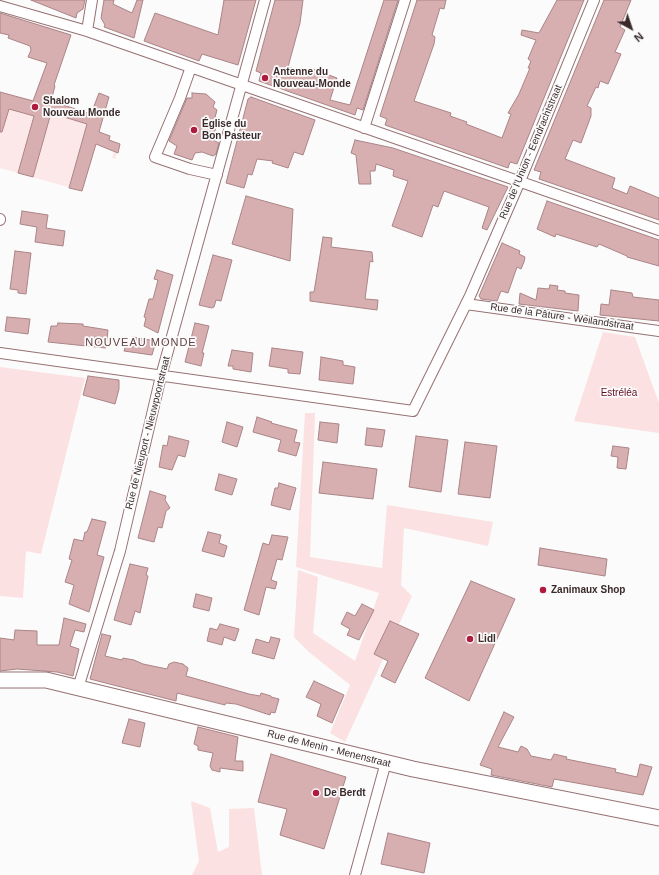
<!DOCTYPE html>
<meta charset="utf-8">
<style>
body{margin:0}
#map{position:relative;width:659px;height:875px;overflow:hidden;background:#fbfbfb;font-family:Helvetica,sans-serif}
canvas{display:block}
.north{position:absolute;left:611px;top:8px;width:40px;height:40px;-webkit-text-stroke:3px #fbfbfb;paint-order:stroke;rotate:140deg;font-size:11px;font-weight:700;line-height:16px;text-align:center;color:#3a2a2b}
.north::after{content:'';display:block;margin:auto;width:14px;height:18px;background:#3a2a2b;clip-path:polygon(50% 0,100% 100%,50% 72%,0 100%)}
</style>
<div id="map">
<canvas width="659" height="875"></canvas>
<div class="north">N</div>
</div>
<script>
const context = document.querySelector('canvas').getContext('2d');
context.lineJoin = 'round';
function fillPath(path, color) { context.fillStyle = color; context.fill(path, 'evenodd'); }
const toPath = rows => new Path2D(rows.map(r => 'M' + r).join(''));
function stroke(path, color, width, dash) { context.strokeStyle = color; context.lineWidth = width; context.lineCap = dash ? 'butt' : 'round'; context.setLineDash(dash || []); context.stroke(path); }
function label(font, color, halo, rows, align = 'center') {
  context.font = font + ' Helvetica,sans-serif'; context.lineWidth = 3.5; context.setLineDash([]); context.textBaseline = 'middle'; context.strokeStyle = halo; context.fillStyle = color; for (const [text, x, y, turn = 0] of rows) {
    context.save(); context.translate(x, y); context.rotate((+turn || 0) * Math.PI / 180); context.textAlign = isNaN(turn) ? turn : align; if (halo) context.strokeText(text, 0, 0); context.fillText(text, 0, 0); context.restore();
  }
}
const built = toPath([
 [44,26,71,35,54,85,55,86,51,101,91,114,99,93,109,97,99,132,110,136,110,140,120,144,115,159,112,158,114,151,106,148,106,144,97,141,82,191,0,168,0,92,33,100,52,48,38,43]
]);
const green = toPath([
 [603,332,635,337,659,403,659,433,574,421],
 [0,367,85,378,41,554,26,551,23,598,0,596],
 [305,413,315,413,310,557,382,568,387,505,493,522,488,546,404,528,401,585,412,596,345,742,330,733,350,685,309,652,294,637,298,570,318,577,313,633,355,661,379,593,296,567],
 [191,801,210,808,218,852,229,847,229,809,254,808,262,875,192,875,199,861]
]);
const building = toPath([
 [31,0,85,0,83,9,77,13,76,18,31,0],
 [104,0,114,0,113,4,132,13,137,0,143,0,134,38,104,27,105,25,101,18,104,0],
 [224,0,256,0,238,65,202,54,199,61,144,41,155,13,218,35,224,0],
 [275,0,303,0,300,23,288,67,308,73,310,68,337,78,330,100,350,105,384,0,398,0,363,110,357,108,355,115,259,81,261,73,256,71,275,0],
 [417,0,446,0,444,9,440,8,434,28,432,35,435,37,434,44,414,101,451,113,450,116,467,122,466,124,502,138,511,114,508,113,519,94,530,68,528,68,531,61,528,59,536,40,521,35,522,30,539,33,557,0,584,0,517,164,510,162,508,168,385,125,387,119,380,116,417,0],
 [604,0,631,0,620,27,625,30,615,52,621,54,608,84,600,81,598,88,596,87,587,106,591,108,591,116,581,143,573,140,565,159,615,178,612,188,627,194,630,186,659,198,659,220,539,179,541,172,534,170,604,0],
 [0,13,71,35,54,85,55,86,51,101,91,114,99,93,109,97,99,132,110,136,109,140,120,144,118,153,96,144,82,191,69,188,87,124,51,113,33,177,18,173,34,116,9,109,2,132,0,132,0,92,33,101,47,63,28,57,31,50,30,46,8,38,9,35,0,33,0,13],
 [192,93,206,94,215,102,213,107,217,110,214,121,216,126,213,140,219,143,216,154,213,156,202,152,195,153,192,160,174,154,177,146,169,141,187,98,192,98,192,93],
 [251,97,315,120,303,155,294,152,288,168,272,163,273,161,257,159,252,175,248,174,244,188,226,183,248,99,251,97],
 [355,140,393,148,508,187,487,230,482,228,489,207,444,191,438,207,433,205,422,237,392,226,408,181,393,176,394,170,376,164,375,171,370,171,371,184,359,184,356,155,351,153,355,140],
 [246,196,293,209,290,261,232,244,246,196],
 [547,201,659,240,659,266,627,257,627,256,599,244,597,247,556,234,555,237,537,229,547,201],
 [22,211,48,215,46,228,65,231,63,246,35,242,37,227,20,224,22,211],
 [323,237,332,238,331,247,372,252,373,262,370,261,365,299,378,300,377,310,310,301,310,292,314,292,323,237],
 [502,243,520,251,519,254,525,257,524,262,521,269,517,267,508,293,501,291,497,301,481,299,479,296,502,243],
 [15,251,31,253,26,294,18,293,18,290,10,289,15,251],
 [213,255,232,260,221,301,216,300,214,307,212,308,199,305,213,255],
 [157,270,173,275,158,333,144,326,146,318,144,317,149,299,153,299,158,280,154,279,157,270],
 [550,285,558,286,557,290,565,291,565,293,579,295,578,311,519,304,520,293,536,300,538,288,549,289,550,285],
 [611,290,632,293,633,297,659,300,659,321,600,315,601,304,609,305,611,290],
 [7,317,30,319,28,334,5,331,7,317],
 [58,323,83,324,83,326,108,330,106,348,48,342,51,326,57,326,58,323],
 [195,323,209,326,202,353,204,353,201,366,185,362,195,323],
 [133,337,156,341,152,355,124,351,127,342,131,343,133,337],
 [272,348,303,352,300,374,288,373,288,369,269,366,272,348],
 [232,350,253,353,251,372,233,369,233,366,228,366,232,350],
 [321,357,343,361,343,365,355,367,353,384,319,380,321,357],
 [88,376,119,380,119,389,115,404,83,395,88,376],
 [257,417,272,422,271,423,297,430,294,442,300,443,296,456,278,451,281,440,253,432,257,417],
 [227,422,243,427,237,447,222,442,227,422],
 [320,422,339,424,337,443,318,440,320,422],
 [367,428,385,430,382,447,365,445,367,428],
 [169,436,189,441,185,457,178,455,172,470,159,467,163,445,167,446,169,436],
 [416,436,448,440,441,492,409,487,416,436],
 [465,442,497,446,490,498,458,494,465,442],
 [613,446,629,448,626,469,617,468,618,457,611,456,613,446],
 [323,462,377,469,373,499,319,493,323,462],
 [219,474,237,479,232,495,215,490,219,474],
 [279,483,296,488,290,510,271,505,275,488,278,488,279,483],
 [150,491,166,496,165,500,170,508,166,511,162,528,158,527,154,542,138,538,150,491],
 [92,519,106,522,97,555,104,557,89,612,69,604,74,585,65,582,72,560,69,559,74,539,83,541,85,532,87,532,92,519],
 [208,532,221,535,219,543,227,546,224,557,202,551,208,532],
 [272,535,288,537,282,560,277,559,271,580,277,582,275,589,266,587,259,615,244,610,263,543,269,545,272,535],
 [540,548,607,559,605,576,538,565,540,548],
 [130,564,148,568,146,575,148,576,140,613,135,611,131,625,114,620,130,564],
 [471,581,515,599,469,701,425,678,471,581],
 [196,594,212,598,209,611,193,607,196,594],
 [362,604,374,610,359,640,347,635,350,629,341,624,347,612,355,616,362,604],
 [64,618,86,624,84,632,75,630,70,646,79,649,73,676,57,672,17,669,0,671,0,638,14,640,15,630,37,631,37,645,59,645,64,618],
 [390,621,419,634,395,683,381,676,388,661,374,654,390,621],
 [220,624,239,629,235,641,224,637,222,645,207,641,210,628,217,630,220,624],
 [102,634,111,636,105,656,122,660,123,658,134,660,143,664,167,669,169,664,174,662,183,664,188,668,186,676,249,694,260,696,261,693,271,696,271,697,279,699,275,713,271,712,270,715,236,704,226,703,225,705,177,693,176,701,90,679,102,634],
 [271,637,280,639,274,659,252,653,256,639,269,643,271,637],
 [314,681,344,695,332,723,317,716,321,704,306,697,314,681],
 [504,712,514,717,498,747,518,752,521,746,527,749,531,756,551,760,554,754,567,757,566,759,616,769,615,772,637,777,640,764,652,767,643,795,554,779,552,787,491,775,492,769,480,765,504,712],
 [129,719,145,723,140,747,122,743,129,719],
 [198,727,238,737,235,761,243,761,243,771,220,768,220,772,212,770,210,766,213,753,198,750,198,746,194,744,198,727],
 [271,754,346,777,324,849,280,835,287,809,258,802,271,754],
 [388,833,430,843,424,873,381,864,388,833]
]);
const street = toPath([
 [0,6,87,31,659,230],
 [87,31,92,0],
 [191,67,180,98,155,157,190,169,217,175],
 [364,128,405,0],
 [0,220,0,219],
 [466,304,659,331],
 [0,353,413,411,470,296,520,181,594,0],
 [78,688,120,551,161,376,265,0],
 [355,875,386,762]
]);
const secondary = toPath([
 [0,680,46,680,413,769,659,818]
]);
const markers = [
 [265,78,4,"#af1b3f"],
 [35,107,4,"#af1b3f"],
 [194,130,4,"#af1b3f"],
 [543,590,4,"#af1b3f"],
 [470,639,4,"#af1b3f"],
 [316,793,4,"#af1b3f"]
];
const poiNames = [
 ["Antenne du",273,72],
 ["Nouveau-Monde",273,84],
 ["Shalom",43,101],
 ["Nouveau Monde",43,113],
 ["Église du",202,124],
 ["Bon Pasteur",202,136],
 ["Zanimaux Shop",551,590],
 ["Lidl",478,639],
 ["De Berdt",324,793]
];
const streetNames = [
 ["Rue de l'Union - Eendrachtstraat",531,152,-67],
 ["Rue de la Pâture - Weilandstraat",562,317,8],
 ["Rue de Nieuport - Nieuwpoortstraat",148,433,-76],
 ["Rue de Menin - Menenstraat",329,749,14]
];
const parkNames = [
 ["Estréléa",619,393]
];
const neighbourhoodNames = [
 ["NOUVEAU MONDE",141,343]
];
fillPath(built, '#fde8e9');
fillPath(green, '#fbe1e2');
fillPath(building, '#d8afb1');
stroke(building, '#ab8486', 1);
stroke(street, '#967173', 12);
stroke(secondary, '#967173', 17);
stroke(street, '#fff', 10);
stroke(secondary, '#fff', 15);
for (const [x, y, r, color] of markers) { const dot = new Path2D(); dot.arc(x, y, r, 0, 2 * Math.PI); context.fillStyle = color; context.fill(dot); stroke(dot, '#fbfbfb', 1.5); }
label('bold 10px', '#3a2a2b', '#fbfbfb', poiNames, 'left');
label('10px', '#3a2a2b', '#fbfbfb', streetNames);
label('10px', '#630e21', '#fbfbfb', parkNames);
context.letterSpacing = '1px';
label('11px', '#634143', '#fbfbfb', neighbourhoodNames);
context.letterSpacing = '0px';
</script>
